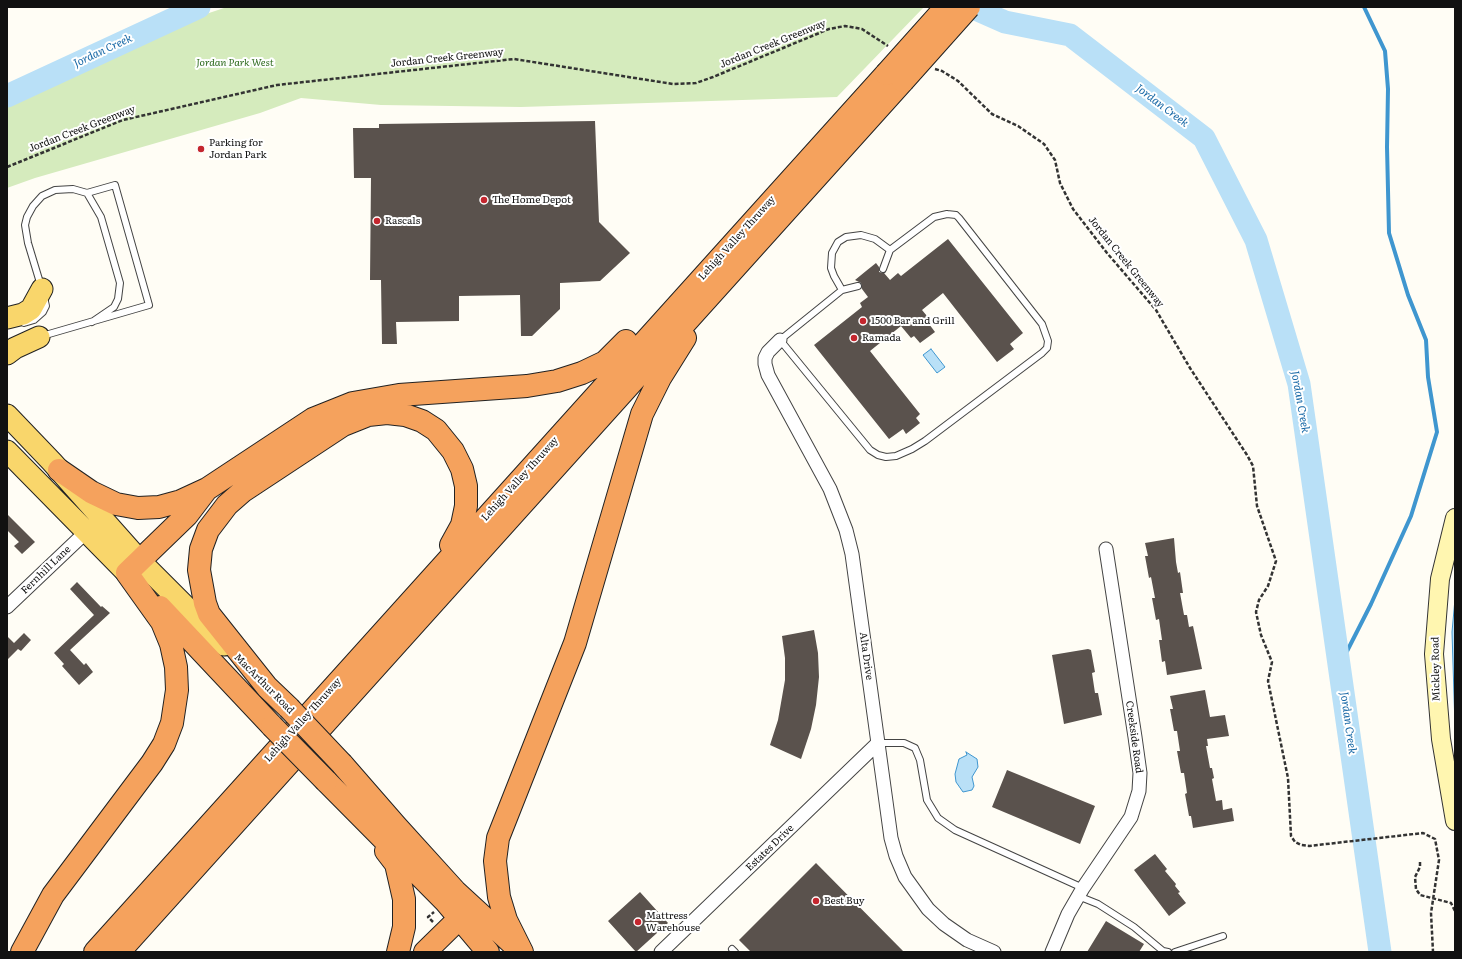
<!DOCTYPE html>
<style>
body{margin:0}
#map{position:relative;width:1462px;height:959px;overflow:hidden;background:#fffdf5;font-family:Literata,serif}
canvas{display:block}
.frame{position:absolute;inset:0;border:8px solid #111;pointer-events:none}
</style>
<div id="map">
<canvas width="1462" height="959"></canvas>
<div class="frame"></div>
</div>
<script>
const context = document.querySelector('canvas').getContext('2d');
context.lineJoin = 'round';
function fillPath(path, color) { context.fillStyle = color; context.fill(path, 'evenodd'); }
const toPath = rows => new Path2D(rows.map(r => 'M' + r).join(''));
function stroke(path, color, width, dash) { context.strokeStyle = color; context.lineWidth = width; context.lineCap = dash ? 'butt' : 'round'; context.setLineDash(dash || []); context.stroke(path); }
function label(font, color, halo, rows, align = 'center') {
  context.font = font + ' Literata,serif'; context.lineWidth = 4; context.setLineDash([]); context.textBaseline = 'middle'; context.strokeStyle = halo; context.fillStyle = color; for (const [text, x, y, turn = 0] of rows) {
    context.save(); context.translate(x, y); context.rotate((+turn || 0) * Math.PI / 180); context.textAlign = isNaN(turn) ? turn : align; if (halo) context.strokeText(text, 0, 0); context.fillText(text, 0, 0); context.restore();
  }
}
const green = toPath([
 [227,7,924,7,837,97,521,107,381,105,301,98,260,113,35,178,7,188,7,107,80,69,182,22]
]);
const water = toPath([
 [931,349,945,367,937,373,923,355,931,349],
 [1455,599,1455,727,1452,632,1455,599],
 [966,752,977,759,978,767,972,777,974,786,972,790,963,792,956,782,955,774,959,759,967,755,966,752]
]);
const stream = toPath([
 [1339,667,1371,604,1411,516,1437,432,1428,377,1426,340,1408,295,1389,233,1387,147,1388,89,1385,51,1364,7]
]);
const river = toPath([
 [971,7,1005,22,1070,35,1204,138,1256,240,1299,384,1380,952],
 [7,96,199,7]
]);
const building = toPath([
 [595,121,599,222,630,253,600,281,560,283,560,309,532,336,521,336,520,295,459,296,459,321,396,322,397,344,382,344,381,280,370,280,371,178,354,178,353,128,379,128,379,124],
 [948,239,1023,333,1010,344,1014,349,997,362,943,293,922,310,932,322,929,324,935,332,920,343,914,336,911,338,901,326,870,351,920,414,916,418,920,423,906,434,903,429,889,439,814,345,862,307,860,303,868,297,862,289,861,283,855,280,866,271,876,263,879,267,879,272,884,273,890,280,898,273,901,276],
 [7,514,35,542,22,554,14,546,19,542,7,530],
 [1174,538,1176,562,1178,573,1180,572,1183,593,1180,593,1184,615,1187,615,1189,627,1193,626,1202,669,1167,675,1165,661,1162,662,1159,640,1162,640,1159,619,1156,620,1152,598,1155,598,1151,577,1149,578,1145,556,1148,556,1145,543],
 [77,582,101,607,102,606,110,613,70,650,84,665,86,663,93,672,79,685,62,666,64,664,54,653,94,615,70,589],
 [814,630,818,653,819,677,816,705,811,729,801,759,770,745,778,720,785,680,785,658,782,636],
 [24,633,31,640,21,651,18,649,7,660,7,636,14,643],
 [1088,649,1091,650,1095,672,1092,673,1095,693,1098,693,1102,715,1064,724,1052,655],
 [1205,690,1210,717,1225,715,1229,736,1207,739,1208,746,1206,746,1210,768,1212,768,1214,778,1212,779,1216,801,1222,800,1223,810,1232,808,1234,821,1193,828,1191,816,1189,816,1185,794,1187,793,1184,773,1181,773,1177,751,1180,751,1177,731,1174,731,1170,709,1173,709,1170,696],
 [1007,770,1095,806,1080,844,992,807],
 [1155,854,1167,869,1165,871,1176,884,1175,886,1180,892,1178,893,1186,903,1169,916,1134,870],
 [816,863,904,952,751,952,739,940],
 [640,892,668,923,636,952,608,921],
 [1106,921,1144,944,1139,952,1087,952]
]);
const path = toPath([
 [935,69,942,71,958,81,992,114,1018,126,1044,144,1055,160,1060,183,1073,209,1107,253,1156,310,1190,368,1247,455,1253,466,1257,506,1276,561,1268,586,1259,600,1256,612,1261,635,1272,662,1268,681,1288,778,1291,836,1295,842,1301,845,1309,846,1423,833,1435,839,1439,860,1431,913,1433,952],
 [7,167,123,120,277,85,514,59,673,84,696,83,713,77,829,29,845,26,862,29,888,46],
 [1420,862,1420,867,1415,877,1416,889,1420,895,1451,903,1455,911],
 [433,922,428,917,434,912]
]);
const lane = toPath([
 [947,214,956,215,959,218,1042,324,1048,341,1047,348,1042,353,925,441,912,449,896,456,886,457,878,455,870,450,780,340,842,290,834,276,831,268,832,253,838,242,846,237,861,235,875,239,890,250,934,217,947,214],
 [883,269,890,250],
 [41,286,28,243,25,225,27,217,33,206,42,196,55,190,73,189,87,193,101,217,120,283,118,299,114,307,92,322],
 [842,290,858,286],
 [24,323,34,320,43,312,46,306,44,297],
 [42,336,149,305,115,185,87,193],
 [878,743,904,743,915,748,920,760,927,800,938,818,955,830,1083,888],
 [1078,896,1098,904,1134,927,1163,951,1168,952],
 [732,949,735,952],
 [1175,952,1223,936]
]);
const street = toPath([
 [780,340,768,352,765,358,765,364,768,375,830,489,846,530,852,554,891,838,896,856,905,877,928,909,944,924,967,940,994,952],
 [7,607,86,532],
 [661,952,878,743],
 [1052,952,1068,914,1083,888,1131,817,1139,791,1140,773,1135,737,1106,549]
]);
const secondary = toPath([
 [1455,518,1440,579,1434,654,1441,739,1455,821]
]);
const primary = toPath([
 [7,318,23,314,31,309,42,289],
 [7,354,15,348,39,337],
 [7,415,52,462,140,561,224,645],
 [7,451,127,573]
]);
const highway = toPath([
 [59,470,91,492,116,504,138,508,159,507,181,501,207,489,313,419,353,403,399,395,527,386,557,381,582,373,605,362,626,341],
 [127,573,187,515,206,490],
 [160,607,272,726],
 [289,708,267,687,209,614,205,603,199,570,201,549,208,530,227,505,243,491,343,425,368,415,387,413,405,415,422,421,436,430,453,451,462,469,466,486,466,506,462,525,451,545],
 [342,764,396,826,455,891,516,947],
 [326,781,445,901,488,952],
 [386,851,396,864,404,899,404,927,398,952],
 [22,952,53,895,152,763,164,744,172,723,177,690,176,667,171,644,162,622,127,573],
 [95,952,886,74],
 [119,952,903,81],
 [425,952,470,908],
 [522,952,506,920,499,897,495,861,498,838,575,643,642,414,660,378,685,338]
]);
const highwayBridge = toPath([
 [886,74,946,7],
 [903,81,969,7],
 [289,708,342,764],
 [272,726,326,781]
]);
const markers = [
 [201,149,4,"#c4262e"],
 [484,200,4,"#c4262e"],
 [377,221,4,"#c4262e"],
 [863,321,4,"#c4262e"],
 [854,338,4,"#c4262e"],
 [816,901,4,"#c4262e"],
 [638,922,4,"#c4262e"]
];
const streetNames = [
 ["Jordan Creek Greenway",773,44,-22],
 ["Jordan Creek Greenway",447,58,-6],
 ["Jordan Creek Greenway",82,129,-21],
 ["Lehigh Valley Thruway",737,238,-48],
 ["Jordan Creek Greenway",1126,262,51],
 ["Lehigh Valley Thruway",520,479,-48],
 ["Fernhill Lane",46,570,-44],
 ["Alta Drive",866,656,82],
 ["Mickley Road",1436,669,-91],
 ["MacArthur Road",264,684,45],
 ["Lehigh Valley Thruway",303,720,-48],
 ["Creekside Road",1134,737,82],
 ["Estates Drive",770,848,-44]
];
const parkNames = [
 ["Jordan Park West",235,63]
];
const poiNames = [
 ["Parking for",209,143],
 ["Jordan Park",209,155],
 ["The Home Depot",492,200],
 ["Rascals",385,221],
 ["1500 Bar and Grill",871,321],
 ["Ramada",862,338],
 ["Best Buy",824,901],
 ["Mattress",646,916],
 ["Warehouse",646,928]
];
const waterNames = [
 ["Jordan Creek",103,51,-25],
 ["Jordan Creek",1162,106,37],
 ["Jordan Creek",1300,402,80],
 ["Jordan Creek",1348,723,82]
];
fillPath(green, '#d5ebbd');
fillPath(water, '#b9e0f7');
stroke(water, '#3f96cf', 1);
stroke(stream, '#3f96cf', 4);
stroke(river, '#b9e0f7', 23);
fillPath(building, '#5a524d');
stroke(lane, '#444', 8);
stroke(street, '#444', 15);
stroke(secondary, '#333', 20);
stroke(primary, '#222', 23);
stroke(highway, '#222', 24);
stroke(path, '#333', 2.5, [4, 2]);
stroke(lane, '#fff', 6);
stroke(street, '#fff', 13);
stroke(secondary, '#fff6b0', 18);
stroke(primary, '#f9d66b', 21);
stroke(highway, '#f5a25d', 22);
stroke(highwayBridge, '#222', 24, []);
stroke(highwayBridge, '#f5a25d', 22);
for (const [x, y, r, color] of markers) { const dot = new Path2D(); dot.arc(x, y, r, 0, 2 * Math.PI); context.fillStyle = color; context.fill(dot); stroke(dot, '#fff', 1.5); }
label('10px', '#111', '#fff', streetNames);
label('italic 10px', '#2f6b1f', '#fff', parkNames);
label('10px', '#111', '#fff', poiNames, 'left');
label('italic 11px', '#1768a6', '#fff', waterNames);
</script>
